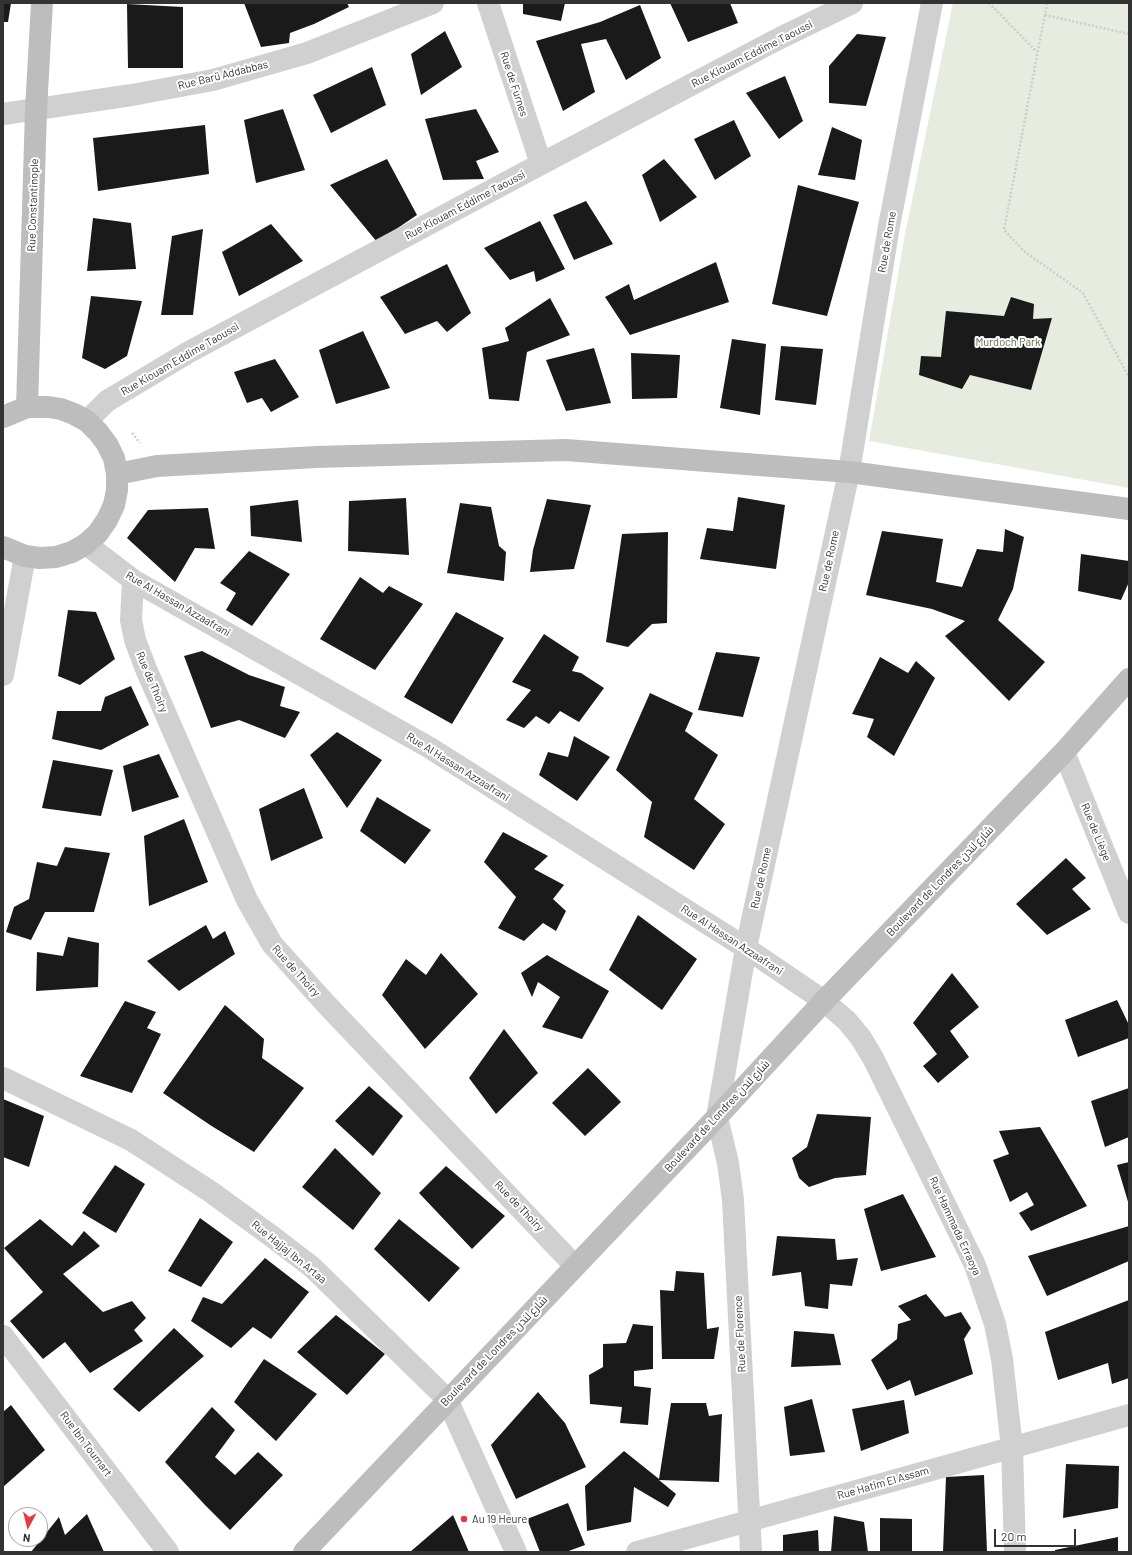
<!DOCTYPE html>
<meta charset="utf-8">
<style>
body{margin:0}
#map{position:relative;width:1132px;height:1555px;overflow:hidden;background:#fff;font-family:Barlow,sans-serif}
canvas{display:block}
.frame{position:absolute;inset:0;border:4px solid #333;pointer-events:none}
.north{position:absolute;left:8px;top:1507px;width:40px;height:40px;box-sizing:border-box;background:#fff;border:1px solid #adadad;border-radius:50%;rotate:187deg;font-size:11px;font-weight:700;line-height:16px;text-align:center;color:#333}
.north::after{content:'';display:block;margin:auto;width:14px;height:18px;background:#e63946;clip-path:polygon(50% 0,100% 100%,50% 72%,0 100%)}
.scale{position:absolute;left:994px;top:1529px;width:82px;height:18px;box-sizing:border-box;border:2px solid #333;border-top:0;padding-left:5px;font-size:12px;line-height:14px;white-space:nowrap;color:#333;-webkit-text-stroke:3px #fff;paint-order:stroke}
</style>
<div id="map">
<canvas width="1132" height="1555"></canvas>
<div class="frame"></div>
<div class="north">N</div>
<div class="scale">20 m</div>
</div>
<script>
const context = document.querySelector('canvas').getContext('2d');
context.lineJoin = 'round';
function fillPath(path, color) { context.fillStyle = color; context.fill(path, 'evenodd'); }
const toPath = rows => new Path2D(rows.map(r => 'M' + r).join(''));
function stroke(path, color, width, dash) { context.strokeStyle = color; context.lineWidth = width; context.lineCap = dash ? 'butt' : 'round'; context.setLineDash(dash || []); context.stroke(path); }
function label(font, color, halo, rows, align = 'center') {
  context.font = font + ' Barlow,Cairo,sans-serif'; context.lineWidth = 4; context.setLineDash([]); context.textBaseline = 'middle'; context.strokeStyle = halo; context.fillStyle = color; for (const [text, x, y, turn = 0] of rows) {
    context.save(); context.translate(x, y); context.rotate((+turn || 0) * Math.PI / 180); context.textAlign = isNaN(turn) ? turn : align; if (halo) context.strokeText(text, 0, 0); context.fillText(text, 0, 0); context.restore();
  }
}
const green = toPath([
 [953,3,1129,3,1129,488,869,441,905,234]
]);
const building = toPath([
 [3,3,11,3,8,22,3,22],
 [244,3,347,3,349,7,314,24,290,33,289,43,261,47],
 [523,3,565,3,561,21,523,14],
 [670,3,730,3,738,23,688,42],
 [127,4,183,7,183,68,128,68],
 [640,5,661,58,626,80,606,39,581,44,595,92,563,111,536,41,600,22],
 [445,31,462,67,421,95,411,54],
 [857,34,886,37,866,106,829,103,829,66],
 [372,67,386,105,331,133,313,95],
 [785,76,803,121,779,139,746,93],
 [283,109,305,170,256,183,244,120],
 [476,109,499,152,476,161,484,179,443,180,425,119],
 [734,120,751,156,715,180,694,139],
 [205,125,209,174,98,191,93,138],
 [832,127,862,140,855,180,818,175],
 [387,159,417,215,377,242,330,185],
 [664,159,697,197,660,222,642,175],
 [798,185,859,202,827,316,772,304],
 [586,201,613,244,574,260,553,215],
 [93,218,131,223,136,269,87,271],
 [540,221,565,269,536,282,534,271,510,280,484,248],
 [271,224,303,261,239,296,222,252],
 [203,229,193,315,161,315,172,236],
 [716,262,729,302,630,335,605,297,629,284,634,300],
 [447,264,471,313,447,332,437,321,405,334,380,297],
 [91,296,142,301,127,356,105,369,82,358],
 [1011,297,1034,304,1033,319,1052,318,1031,390,970,375,962,389,919,375,921,356,941,357,946,311,1004,316],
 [550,298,570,335,527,352,519,401,489,399,482,348,509,341,505,328],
 [363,331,390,388,336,404,319,350],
 [732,339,766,344,760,415,720,408],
 [781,346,823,349,816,405,775,400],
 [594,348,611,403,566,411,546,360],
 [631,353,680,355,677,398,632,399],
 [275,359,299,397,271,412,262,398,247,403,234,372],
 [738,497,785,505,776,569,700,559,707,528,733,531],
 [406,498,409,555,348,551,349,501],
 [547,499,591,505,574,569,530,572,533,550],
 [298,500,302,542,251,536,250,506],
 [460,503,491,507,499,546,506,552,504,581,447,573],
 [208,508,215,549,195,548,175,582,127,538,148,510],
 [1005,529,1024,537,1013,589,998,620,1045,662,1009,701,945,636,965,621,932,609,866,595,882,531,943,539,936,582,962,587,977,549,1003,552],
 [668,532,667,623,652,624,628,647,606,642,622,534],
 [249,551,290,574,252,626,226,610,236,593,220,583],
 [1081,554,1129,561,1129,582,1121,600,1078,591],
 [360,577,383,593,389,586,423,604,375,670,320,639],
 [68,610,96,612,115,659,80,685,58,676],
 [456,612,504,638,452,724,404,697],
 [544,634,579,657,572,671,581,673,604,688,579,722,560,711,549,724,536,716,524,728,506,720,531,690,512,682],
 [202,651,249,675,285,687,280,706,300,712,285,738,239,720,211,728,184,656],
 [716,652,760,657,743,717,698,710],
 [880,657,908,673,916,661,935,678,894,756,867,737,874,719,852,714],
 [131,686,149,725,101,750,52,739,57,711,101,711,105,697],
 [650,693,693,713,685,731,718,755,694,799,725,824,694,870,644,837,652,802,616,770],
 [337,732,382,760,347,808,310,755],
 [574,736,610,757,577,801,539,775,548,752,568,757],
 [159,754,179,797,132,812,123,766],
 [53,760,113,770,101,816,42,808],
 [304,788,323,838,271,861,259,809],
 [377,797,431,830,405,864,360,831],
 [184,819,208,882,149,906,144,836],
 [503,832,548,856,534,869,564,885,553,899,566,911,556,931,543,923,524,941,498,928,516,897,484,862],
 [65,847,110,853,94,912,45,912,31,940,6,932,14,907,29,899,37,862,57,866],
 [1066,858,1086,878,1072,889,1091,909,1047,935,1016,904],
 [638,915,697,959,662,1010,609,970],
 [206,925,213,939,225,931,235,954,179,991,147,961],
 [68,937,99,943,98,987,36,991,37,952,63,956],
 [441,953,478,994,425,1049,382,995,406,959,426,975],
 [547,955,609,991,582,1039,542,1027,560,997,538,982,532,997,521,973],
 [952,973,979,1007,950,1031,969,1057,938,1083,923,1066,937,1054,913,1023],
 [1117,1000,1129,1025,1129,1038,1078,1057,1065,1020],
 [125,1001,156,1012,147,1028,161,1034,132,1093,80,1076],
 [225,1005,264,1039,262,1058,304,1088,254,1152,210,1125,163,1093],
 [504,1029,538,1073,496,1114,469,1078],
 [588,1068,621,1102,585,1136,552,1103],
 [369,1086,403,1116,373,1156,335,1121],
 [1129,1088,1129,1137,1105,1147,1091,1101],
 [3,1099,44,1116,29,1167,3,1157],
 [817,1114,871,1117,866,1175,835,1178,809,1187,799,1178,792,1158,807,1147],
 [1040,1127,1087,1206,1031,1231,1019,1213,1034,1205,1027,1192,1010,1202,993,1160,1009,1154,999,1131],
 [335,1148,381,1193,353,1230,302,1187],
 [1129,1162,1129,1205,1117,1165],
 [115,1165,145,1184,116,1233,82,1213],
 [446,1166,505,1216,472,1249,419,1193],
 [903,1194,936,1257,881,1271,864,1209],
 [200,1218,233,1242,201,1287,168,1271],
 [40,1219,72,1246,84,1231,100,1246,63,1274,103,1312,132,1301,146,1318,134,1330,143,1341,90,1373,65,1342,43,1359,10,1321,43,1292,4,1248],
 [399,1219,460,1268,429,1302,374,1249],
 [1129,1226,1129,1261,1047,1296,1028,1256],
 [777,1236,835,1239,837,1260,858,1258,852,1286,830,1284,828,1309,805,1306,801,1272,772,1276],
 [265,1258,309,1292,271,1339,253,1327,231,1348,191,1321,203,1297,222,1304],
 [676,1271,704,1273,707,1329,719,1327,714,1359,662,1359,660,1290,674,1291],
 [926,1294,945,1317,961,1312,971,1328,964,1339,973,1374,915,1396,910,1380,887,1390,871,1360,897,1339,898,1324,911,1320,898,1306],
 [1129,1300,1129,1378,1112,1384,1108,1363,1058,1380,1045,1332],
 [336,1315,385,1354,347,1395,297,1352],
 [633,1324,653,1326,653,1369,634,1371,634,1386,651,1388,648,1425,620,1423,622,1407,590,1404,589,1375,603,1367,603,1344,626,1343],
 [174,1328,204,1356,139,1412,113,1389],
 [794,1331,834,1334,841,1365,791,1367],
 [264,1359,317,1394,276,1441,234,1402],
 [538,1392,565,1423,586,1467,516,1499,491,1445],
 [812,1399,825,1452,790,1456,784,1407],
 [904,1400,909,1433,861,1451,852,1409],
 [671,1403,706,1403,709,1416,722,1414,719,1482,659,1480,676,1494,668,1507,634,1487,631,1522,587,1531,585,1486,624,1451,659,1479],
 [11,1405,45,1450,3,1487,3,1412],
 [212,1407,235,1430,215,1457,235,1475,258,1452,283,1475,230,1530,205,1505,165,1462],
 [1066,1464,1119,1466,1118,1508,1063,1518],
 [984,1475,987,1552,943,1552,946,1477],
 [568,1503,585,1545,566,1552,540,1552,527,1519],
 [87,1514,104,1552,31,1552,59,1517,65,1535],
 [453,1515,469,1552,410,1552],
 [834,1516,864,1522,868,1552,831,1552],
 [880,1518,912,1519,912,1552,880,1552],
 [818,1530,819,1552,783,1552,783,1535],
 [1118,1537,1118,1552,1055,1552,1055,1550]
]);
const path = toPath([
 [989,3,1037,52],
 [1047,3,1004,230,1025,252,1083,293,1129,377],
 [1045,15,1129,34],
 [132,433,140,443]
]);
const street = toPath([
 [488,3,541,164],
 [3,114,132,95,213,80,307,53,433,3],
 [87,421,107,401,189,352,541,164,778,39,852,3],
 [86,544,133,580,430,748,746,948,824,1001,847,1021,861,1038,873,1058,975,1265,995,1324,1002,1359,1012,1448,1015,1552],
 [133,580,131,620,135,640,146,669,247,900,272,944,326,1004,575,1266],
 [3,675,25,556],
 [1064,752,1129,913],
 [3,1078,131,1140,211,1192,270,1235,312,1267,447,1399,516,1552],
 [3,1336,168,1552],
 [637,1552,1129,1415],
 [751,1552,733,1200,728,1163,717,1117,746,948,849,472,889,226,932,3]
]);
const secondary = toPath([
 [27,407,36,110,42,3],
 [3,417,27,407,48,407,61,409,74,414,87,421,98,432,107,444,114,458,117,474,117,490,114,505,107,520,98,533,86,544,72,552,56,557,40,558,25,556,3,547],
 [117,474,157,466,316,457,566,450,849,472,1129,509],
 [304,1552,717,1117,824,1001,1064,752,1129,679]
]);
const markers = [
 [464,1519,4,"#e63946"]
];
const streetNames = [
 ["Rue Kiouam Eddime Taoussi",752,54,-27],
 ["Rue Barü Addabbas",223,75,-14],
 ["Rue de Furnes",514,84,72],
 ["Rue Constantinople",33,205,-88],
 ["Rue Kiouam Eddime Taoussi",465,205,-28],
 ["Rue de Rome",887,242,-80],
 ["Rue Kiouam Eddime Taoussi",180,359,-30],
 ["Rue de Rome",829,561,-78],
 ["Rue Al Hassan Azzaafrani",178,604,30],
 ["Rue de Thoiry",152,682,67],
 ["Rue Al Hassan Azzaafrani",458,767,32],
 ["Rue de Liège",1096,832,68],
 ["Rue de Rome",761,878,-78],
 ["Boulevard de Londres شارع لندن",940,881,-46],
 ["Rue Al Hassan Azzaafrani",732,940,33],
 ["Rue de Thoiry",296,971,48],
 ["Boulevard de Londres شارع لندن",717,1116,-47],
 ["Rue de Thoiry",519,1206,46],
 ["Rue Hammada Erraoya",955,1226,65],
 ["Rue Hajjaj Ibn Artaa",289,1252,39],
 ["Rue de Florence",740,1334,-93],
 ["Boulevard de Londres شارع لندن",494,1351,-46],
 ["Rue Ibn Toumart",86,1444,53],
 ["Rue Hatim El Assam",883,1483,-16]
];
const parkNames = [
 ["Murdoch Park",1008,342]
];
const poiNames = [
 ["Au 19 Heure",472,1519]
];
fillPath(green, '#e6ecdf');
fillPath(building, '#1a1a1a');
stroke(path, '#cdcdcd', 2.5, [2, 2]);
stroke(street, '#d0d0d0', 22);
stroke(secondary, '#bdbdbd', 22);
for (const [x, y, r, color] of markers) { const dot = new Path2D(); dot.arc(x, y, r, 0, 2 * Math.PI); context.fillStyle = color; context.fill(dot); stroke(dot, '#fff', 1.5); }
label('11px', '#333', '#fff', streetNames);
label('11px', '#56703f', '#fff', parkNames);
label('11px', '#333', '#fff', poiNames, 'left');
</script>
